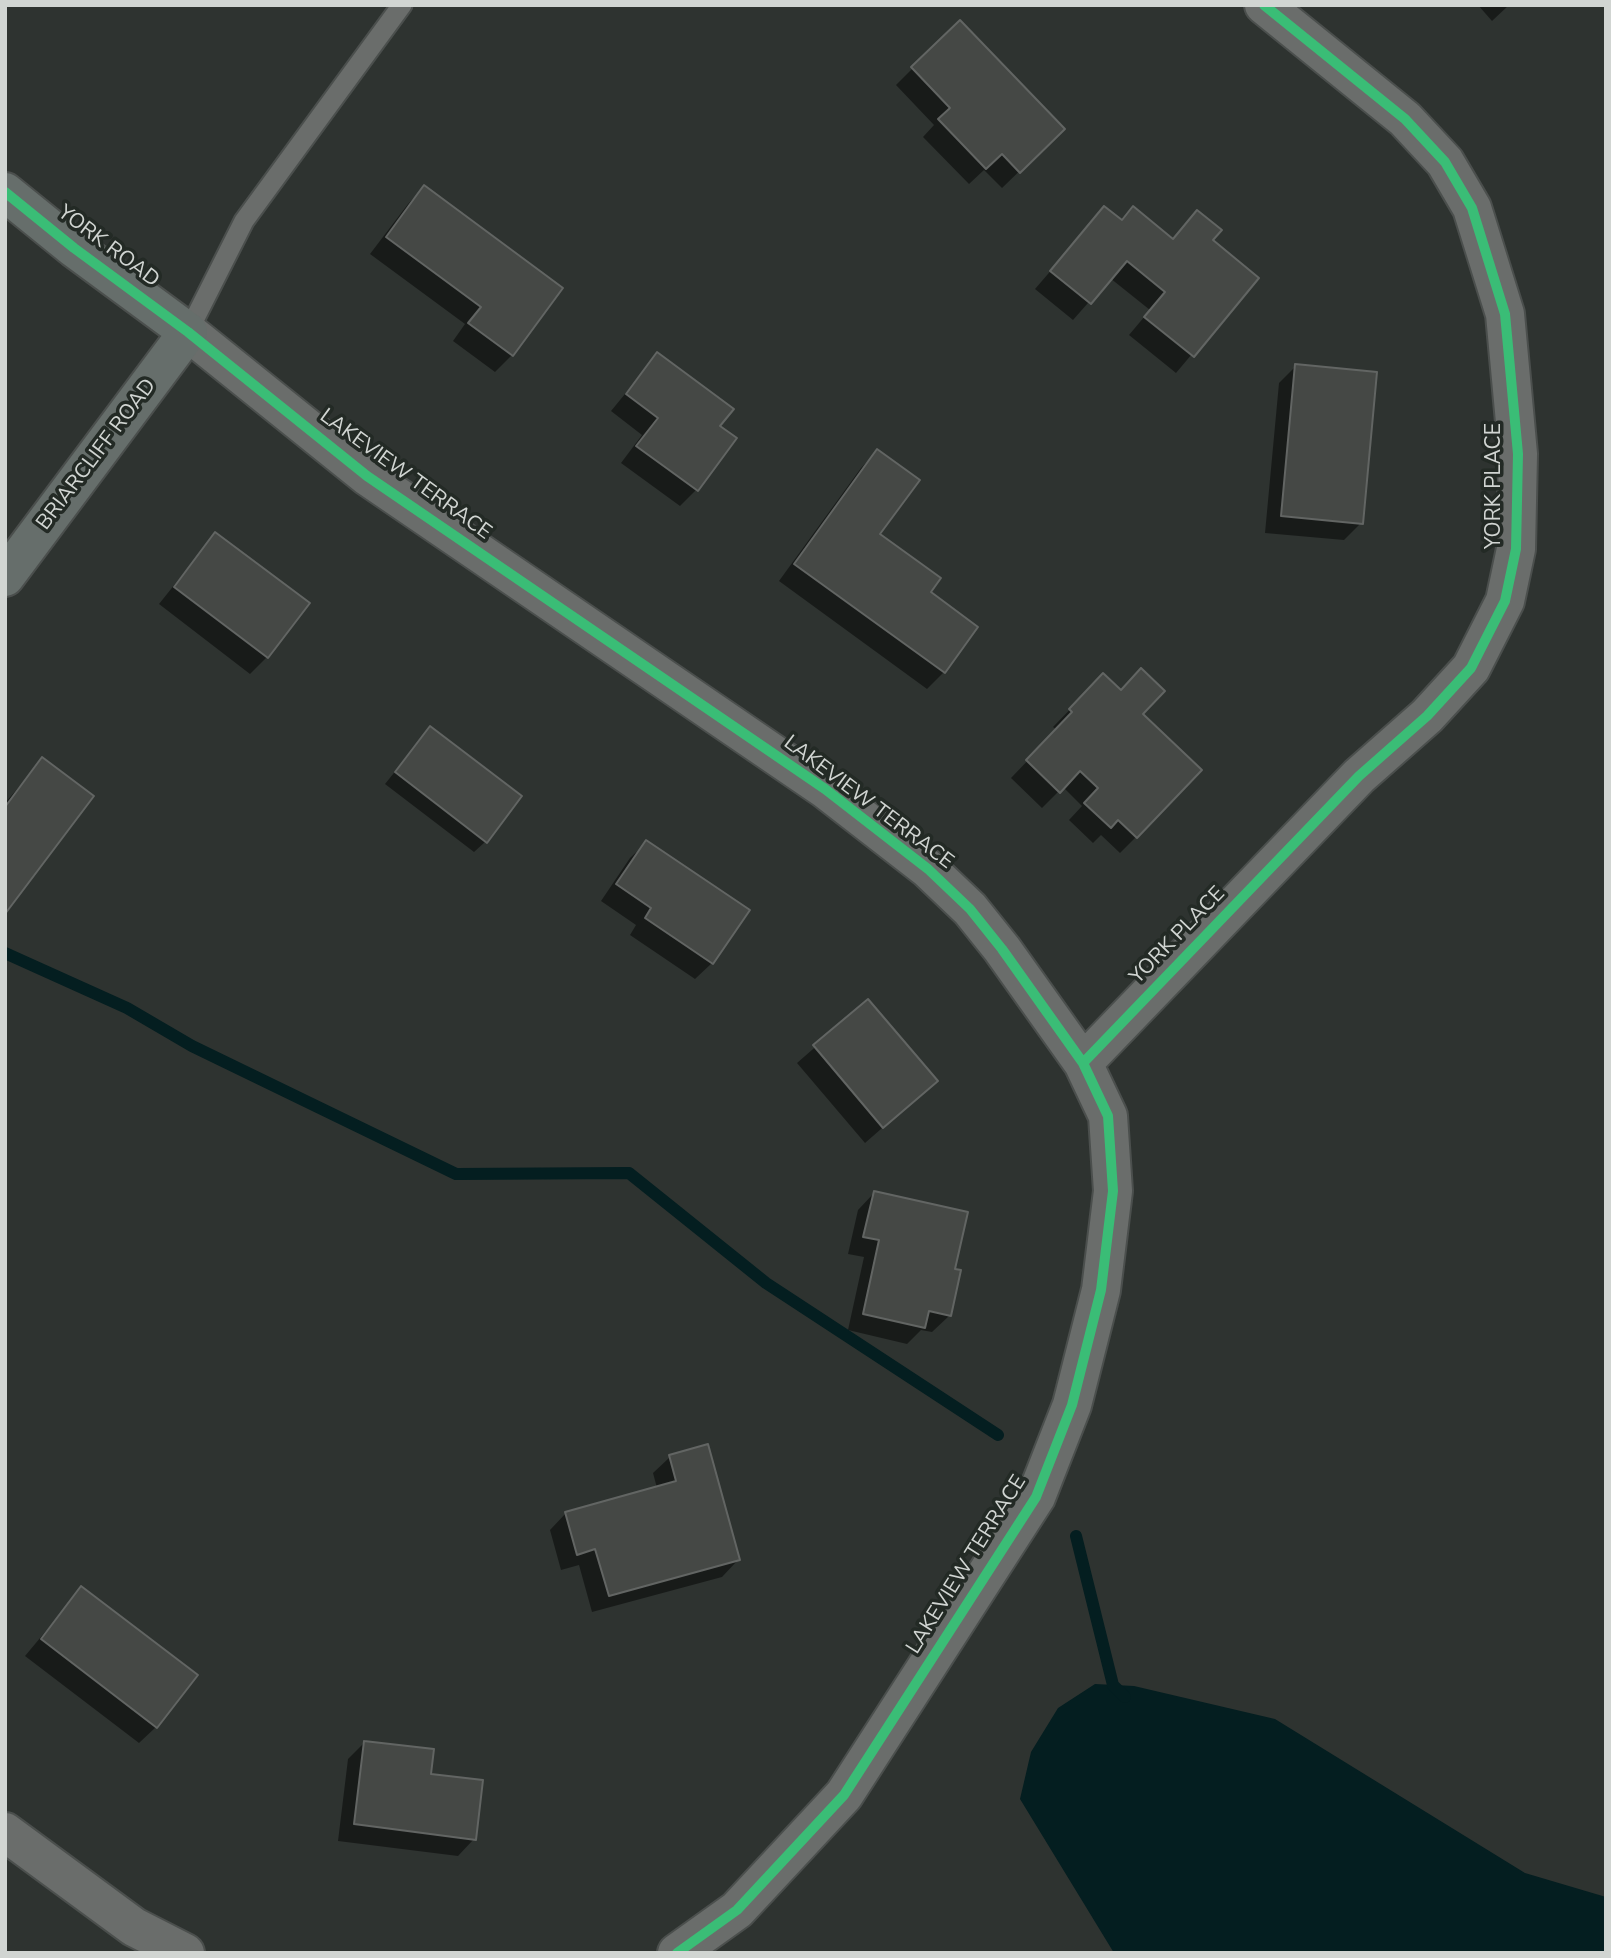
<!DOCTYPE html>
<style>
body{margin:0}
#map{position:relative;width:1611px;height:1958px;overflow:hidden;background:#2e3330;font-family:"Nunito Sans",sans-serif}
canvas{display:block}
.frame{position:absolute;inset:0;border:7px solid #d1d5d2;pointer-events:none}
</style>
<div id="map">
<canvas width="1611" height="1958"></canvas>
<div class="frame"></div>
</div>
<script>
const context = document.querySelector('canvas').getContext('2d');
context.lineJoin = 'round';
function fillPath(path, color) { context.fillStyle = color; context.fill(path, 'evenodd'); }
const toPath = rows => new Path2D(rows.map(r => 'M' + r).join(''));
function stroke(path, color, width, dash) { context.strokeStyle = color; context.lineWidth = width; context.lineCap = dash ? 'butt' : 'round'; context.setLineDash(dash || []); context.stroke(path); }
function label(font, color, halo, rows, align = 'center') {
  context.font = font + ' "Nunito Sans",sans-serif'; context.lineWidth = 7; context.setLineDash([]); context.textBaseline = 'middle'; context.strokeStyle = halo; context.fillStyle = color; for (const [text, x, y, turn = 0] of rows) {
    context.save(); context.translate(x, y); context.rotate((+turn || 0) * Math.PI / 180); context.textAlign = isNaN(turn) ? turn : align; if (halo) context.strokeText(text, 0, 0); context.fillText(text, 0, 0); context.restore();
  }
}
const water = toPath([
 [1095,1684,1134,1686,1275,1719,1525,1873,1606,1897,1606,1953,1114,1953,1020,1799,1031,1752,1058,1708]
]);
const shadow = toPath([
 [1478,5,1509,5,1492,21],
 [913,68,1063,129,1002,188,984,170,969,184,923,137,934,125,896,85],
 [424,187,512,355,495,372,453,341,465,324,370,254,408,204],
 [1105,208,1121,221,1133,208,1172,240,1197,213,1211,241,1256,278,1176,373,1129,335,1150,310,1110,278,1073,320,1035,289],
 [657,355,718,426,696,490,680,506,621,463,642,435,611,411],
 [1296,366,1361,523,1344,540,1265,533,1279,383],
 [877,451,878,535,929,593,944,672,927,689,779,581,861,468],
 [215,534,267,657,250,674,159,604],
 [1087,692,1140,714,1136,837,1120,853,1101,835,1093,843,1069,820,1082,806,1063,787,1042,808,1011,778,1057,730,1053,727],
 [430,728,485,842,474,852,385,784],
 [42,760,5,911,5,803],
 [647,842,712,963,695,979,630,935,636,925,601,901,630,858],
 [868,1001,936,1081,865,1143,797,1063],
 [874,1193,953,1270,959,1271,949,1316,932,1332,921,1330,907,1344,848,1330,864,1257,848,1254,858,1210],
 [670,1457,738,1560,722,1577,592,1612,579,1565,561,1570,550,1530,566,1513,657,1488,653,1473],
 [81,1589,156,1727,139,1743,25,1656],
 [364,1743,429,1775,474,1839,458,1856,338,1841,348,1759]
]);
const stream = toPath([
 [5,953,127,1008,192,1046,456,1174,629,1173,766,1283,998,1435],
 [1076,1536,1113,1685,1125,1697]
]);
const building = toPath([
 [960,20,1065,129,1020,173,1002,154,986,169,938,119,950,108,911,67,960,20],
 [424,185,563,288,513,356,468,323,481,307,386,237,424,185],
 [1104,206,1122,220,1133,206,1173,239,1197,210,1222,230,1213,240,1259,278,1194,357,1144,317,1165,292,1127,261,1091,304,1050,271,1104,206],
 [657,352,734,409,720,426,737,438,698,491,636,446,658,418,626,394,657,352],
 [1295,364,1377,372,1363,524,1281,516,1295,364],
 [877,449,920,480,880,534,941,578,931,592,978,627,945,673,794,564,877,449],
 [215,532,310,603,268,658,174,587,215,532],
 [1141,668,1165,691,1143,714,1202,770,1137,838,1118,820,1111,828,1084,803,1098,788,1080,771,1060,793,1026,760,1072,712,1069,709,1103,673,1121,690,1141,668],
 [430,726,522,796,487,843,395,772,430,726],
 [42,757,94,796,5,914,5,807,42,757],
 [646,840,750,910,713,964,645,918,651,908,616,884,646,840],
 [868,999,938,1081,883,1128,813,1045,868,999],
 [874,1191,968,1212,955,1269,961,1270,951,1316,929,1311,925,1328,863,1314,879,1240,863,1237,874,1191],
 [708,1444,740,1560,609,1596,595,1549,577,1555,565,1512,676,1481,669,1455,708,1444],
 [81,1586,198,1675,157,1728,41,1639,81,1586],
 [364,1741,434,1749,431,1774,483,1780,476,1840,354,1824,364,1741]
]);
const lane = toPath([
 [188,332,244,221,402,5]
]);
const street = toPath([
 [188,332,367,476,825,789,928,869,970,909,1002,949,1083,1063,1108,1116,1113,1191,1101,1290,1072,1405,1036,1497,844,1795,737,1910,677,1953],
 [1083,1063,1359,776,1427,716,1471,668,1505,601,1516,549,1518,454,1505,314,1472,208,1445,162,1405,119,1264,5],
 [5,1832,134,1927,185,1953]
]);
const secondary = toPath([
 [5,192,74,248,188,332,5,577]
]);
const cycleway = toPath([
 [5,192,74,248,188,332,367,476,825,789,928,869,970,909,1002,949,1083,1063,1108,1116,1113,1191,1101,1290,1072,1405,1036,1497,844,1795,737,1910,677,1953],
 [1083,1063,1359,776,1427,716,1471,668,1505,601,1516,549,1518,454,1505,314,1472,208,1445,162,1405,119,1264,5]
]);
const streetNames = [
 ["YORK ROAD",108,247,37],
 ["BRIARCLIFF ROAD",97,455,-53],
 ["LAKEVIEW TERRACE",405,475,36],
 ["YORK PLACE",1495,486,-90],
 ["LAKEVIEW TERRACE",868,803,37],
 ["YORK PLACE",1178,936,-46],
 ["LAKEVIEW TERRACE",967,1565,-58]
];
fillPath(water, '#041e20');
fillPath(shadow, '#0007');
stroke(stream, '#041e20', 12);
fillPath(building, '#454845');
stroke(building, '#626563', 2);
stroke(lane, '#4b4f4d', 23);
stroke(street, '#4b4f4d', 42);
stroke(secondary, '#4b4f4d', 42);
stroke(lane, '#6a6d6b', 19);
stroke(street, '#6a6d6b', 38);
stroke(secondary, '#666e6b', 38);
stroke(cycleway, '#3abd76', 10);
label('21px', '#d1d5d2', '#232a25', streetNames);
</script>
